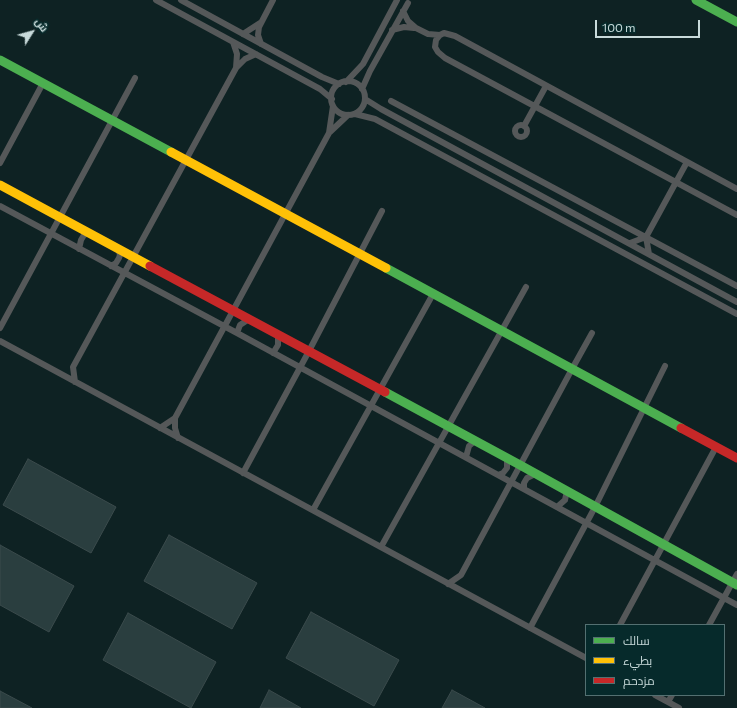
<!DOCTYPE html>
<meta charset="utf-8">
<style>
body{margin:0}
#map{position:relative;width:737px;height:708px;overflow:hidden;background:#0e2223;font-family:Commissioner,Cairo,sans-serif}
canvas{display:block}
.legend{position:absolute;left:585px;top:624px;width:140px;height:72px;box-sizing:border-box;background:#062a2b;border:1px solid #547071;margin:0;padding:5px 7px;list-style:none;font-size:12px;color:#c8dada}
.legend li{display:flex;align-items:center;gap:8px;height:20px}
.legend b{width:20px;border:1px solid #547071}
.north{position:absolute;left:12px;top:12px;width:40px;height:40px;-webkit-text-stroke:3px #062a2b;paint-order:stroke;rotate:53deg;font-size:11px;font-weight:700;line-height:16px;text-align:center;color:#c8dada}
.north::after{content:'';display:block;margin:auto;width:14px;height:18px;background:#c8dada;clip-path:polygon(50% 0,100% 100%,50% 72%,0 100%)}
.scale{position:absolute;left:595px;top:20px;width:105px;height:18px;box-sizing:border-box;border:2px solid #c8dada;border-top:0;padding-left:5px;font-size:12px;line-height:14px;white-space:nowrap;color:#c8dada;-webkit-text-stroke:3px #062a2b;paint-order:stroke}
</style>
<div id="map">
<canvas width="737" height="708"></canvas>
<ul class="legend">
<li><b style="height:5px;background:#4caf50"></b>سالك</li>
<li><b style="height:5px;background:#ffc107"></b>بطيء</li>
<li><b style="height:5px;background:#c62828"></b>مزدحم</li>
</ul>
<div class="north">ش</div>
<div class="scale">100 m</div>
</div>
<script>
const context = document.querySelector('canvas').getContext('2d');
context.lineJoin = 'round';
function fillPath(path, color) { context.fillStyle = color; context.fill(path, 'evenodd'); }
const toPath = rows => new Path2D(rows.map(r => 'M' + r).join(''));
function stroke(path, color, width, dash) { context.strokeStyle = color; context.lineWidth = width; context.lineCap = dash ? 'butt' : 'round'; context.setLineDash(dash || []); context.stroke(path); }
const building = toPath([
 [28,459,116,507,91,553,3,505,28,459],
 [169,535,257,583,232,629,144,581,169,535],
 [0,545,74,586,49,632,0,605,0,545],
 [311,612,399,660,374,706,286,658,311,612],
 [128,613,216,662,191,708,103,660,128,613],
 [269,690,301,708,260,708,269,690],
 [452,690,485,708,442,708,452,690],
 [0,691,32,708,0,708,0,691]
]);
const street = toPath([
 [156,0,320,89,332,99],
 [181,0,322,77,339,84],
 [403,11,408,21,416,28,428,34,440,35],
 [392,30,404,27,414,28],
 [243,34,260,23],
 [233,42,237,54,236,68],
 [261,44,258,35,259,27,273,0],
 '331 98a17 17 0 1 1 34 0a17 17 0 1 1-34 0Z',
 [346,82,363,64,397,0],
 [362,89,370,71,408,3],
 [365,99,381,109,737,302],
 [391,101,737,286],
 [355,114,375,119,737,314],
 '515 131a6 6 0 1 1 12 0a6 6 0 1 1-12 0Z',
 [524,126,546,86],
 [330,132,348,115],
 [0,163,43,83],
 [737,189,455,36,444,33,440,35,436,40,435,47,438,52,445,58,737,215],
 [0,206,237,333,737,605],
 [646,237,649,254],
 [630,243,646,237,687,162],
 [79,249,81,240,84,235,90,233],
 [111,266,116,263,119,258,120,255,118,248],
 [0,328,135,78],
 [237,333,240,325,249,319],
 [0,341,586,658],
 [273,353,278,345,278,334],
 [75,382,73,367,236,68,245,59,256,54],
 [175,418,175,428,178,438],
 [160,428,175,418,329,133,333,106],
 [466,457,469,446,475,441],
 [243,473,309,351,382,211],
 [498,475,503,473,507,468,507,458],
 [524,489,524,483,527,478,535,474],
 [557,507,565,500,567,491],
 [313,510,433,294],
 [381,547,526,287],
 [448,584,461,575,572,369,592,333],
 [620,625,716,447],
 [709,625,737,574],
 [530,628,595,507,665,366],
 [655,695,679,708],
 [668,702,672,695]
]);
const fast = toPath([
 [696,0,737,22],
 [0,60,171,152],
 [386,268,681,428],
 [385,392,520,465,737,585]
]);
const slow = toPath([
 [171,152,386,268],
 [0,185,150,266]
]);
const jam = toPath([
 [150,266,385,392],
 [681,428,737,458]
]);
fillPath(building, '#2a3e3f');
stroke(building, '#3b4b4c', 1);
stroke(street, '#555859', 6);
stroke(fast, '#4caf50', 9);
stroke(slow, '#ffc107', 9);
stroke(jam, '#c62828', 9);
</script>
